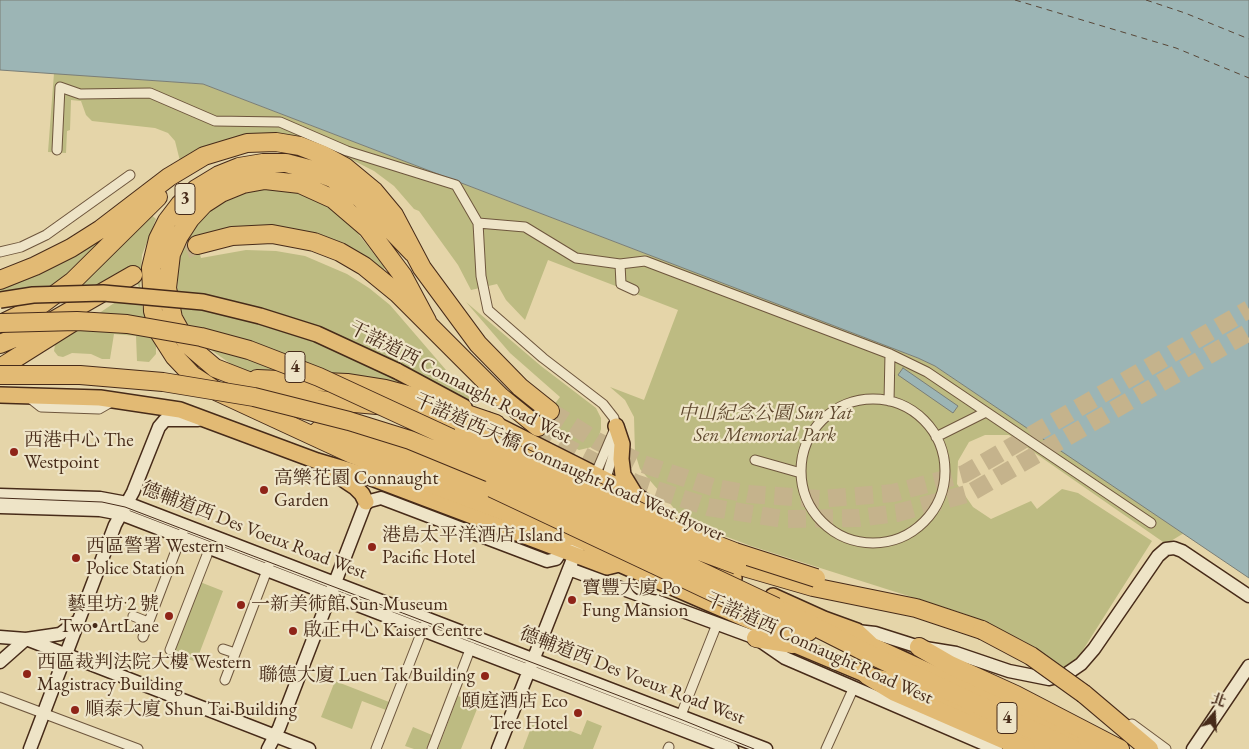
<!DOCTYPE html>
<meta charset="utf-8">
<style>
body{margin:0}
#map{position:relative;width:1249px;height:749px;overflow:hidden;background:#e5d5a9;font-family:"EB Garamond","Noto Serif TC",serif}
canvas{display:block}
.north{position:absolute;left:1189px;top:689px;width:50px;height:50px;-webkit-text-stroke:4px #eee4c7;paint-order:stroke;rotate:19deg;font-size:14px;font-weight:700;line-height:20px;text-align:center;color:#472b19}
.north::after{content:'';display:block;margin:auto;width:18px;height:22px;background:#472b19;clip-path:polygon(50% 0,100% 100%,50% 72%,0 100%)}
</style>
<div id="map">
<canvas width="1249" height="749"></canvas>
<div class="north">北</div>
</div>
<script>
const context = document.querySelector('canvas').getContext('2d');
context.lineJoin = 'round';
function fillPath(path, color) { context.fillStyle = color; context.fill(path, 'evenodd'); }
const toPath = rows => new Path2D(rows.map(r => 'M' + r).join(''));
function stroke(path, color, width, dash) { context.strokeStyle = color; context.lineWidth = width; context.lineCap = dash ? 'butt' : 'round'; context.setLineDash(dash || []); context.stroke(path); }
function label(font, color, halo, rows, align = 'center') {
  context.font = font + ' "EB Garamond","Noto Serif TC",serif'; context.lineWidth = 4.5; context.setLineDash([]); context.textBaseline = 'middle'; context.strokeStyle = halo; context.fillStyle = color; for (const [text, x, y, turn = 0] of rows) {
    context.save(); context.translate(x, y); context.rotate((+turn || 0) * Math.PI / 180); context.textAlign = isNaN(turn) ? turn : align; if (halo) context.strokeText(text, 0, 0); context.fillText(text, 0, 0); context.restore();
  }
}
const green = toPath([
 [54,73,203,84,918,358,935,366,1184,533,1166,544,1009,435,985,435,969,442,958,461,957,484,973,507,991,519,1031,501,1037,509,1062,489,1078,493,1152,541,1069,672,1024,641,965,614,751,546,685,521,640,469,635,453,634,417,625,400,610,387,644,400,678,310,548,260,525,320,506,300,497,284,471,290,458,265,419,211,414,209,394,186,374,171,313,140,275,133,246,134,210,145,180,161,175,141,168,133,155,128,92,121,86,115,81,101,71,100,70,130,67,131,66,153,48,152],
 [266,188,298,192,328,206,353,227,385,268,382,270,369,261,223,229,195,237,201,258,246,250,276,251,305,256,347,274,369,288,390,305,477,406,374,352,177,293,179,257,187,237,207,211,234,195],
 [139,208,56,288,0,294,0,285],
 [149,213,156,219,142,255,140,289,129,268,95,287,73,287],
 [120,299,141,301,146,321,95,316],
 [466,302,541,366,596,408,601,418,601,429,598,439,592,447,579,450,546,434,533,432,560,397,510,353],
 [179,305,235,315,317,340,418,388,328,375,188,329],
 [77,326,150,333,156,346,156,354,149,362,137,361,136,336,114,334,110,359,102,359,91,354,72,353,63,357,58,356,54,351,55,345],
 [201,343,302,376,253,373,231,364],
 [200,582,223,591,196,662,173,653],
 [335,681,389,702,386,710,362,701,352,729,321,717],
 [458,696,479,704,461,749,438,749],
 [535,717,581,735,587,720,602,726,593,749,523,749],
 [413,727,432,735,426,749,414,749,405,746]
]);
const water = toPath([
 [0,0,1249,0,1249,578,935,366,918,358,203,84,0,70,0,0],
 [903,368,958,406,953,413,898,375,903,368]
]);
const ferry = toPath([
 [1015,0,1176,48,1249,78],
 [1146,0,1185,13,1249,39]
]);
const highwayTunnel = toPath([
 [161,260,197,245],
 [550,411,597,441,643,464,712,487,748,494,821,499,893,493,964,474,1249,309],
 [538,427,568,448,635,483,708,507,783,519,859,518,897,513,970,493,1249,332]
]);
const street = toPath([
 [57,150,60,87,80,94,150,93,215,121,280,122,347,151,456,185,478,223,481,276,488,310,543,358,603,404,614,418,616,430],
 [478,223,525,227,576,258,620,264,645,261,890,354,927,372,1151,523],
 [0,252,21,247,46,235,130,175],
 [620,264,621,284,634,290],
 [27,396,41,407,99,409,113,401],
 '801 471a72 72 0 1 1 144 0a72 72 0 1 1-144 0Z',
 [889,401,890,354],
 [936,437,986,412],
 [755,460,801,473],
 [596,473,616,426],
 [606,478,617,443],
 [133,616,148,622],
 [143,637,183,532],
 [223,649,235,653],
 [170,650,207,555],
 [225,680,269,565],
 [0,697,138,749],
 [681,715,717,624],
 [1132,724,1166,749],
 [376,749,424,626],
 [432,749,471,647],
 [668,749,669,747],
 [826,749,854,687]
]);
const secondary = toPath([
 [0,495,100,498,127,503,766,749],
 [0,507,100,510,121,514,732,749],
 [569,569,756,638,785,658,996,749],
 [857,631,875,633,919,647,956,653,1009,671,1049,679,1065,675,1081,664,1094,649,1158,556,1166,549,1174,548,1182,551,1249,596],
 [0,637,26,639,309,749],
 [0,662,26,639,60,634,79,620],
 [30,749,115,525,133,492,159,427,165,420,198,420],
 [268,749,279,728,366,502,381,498,547,561,556,559,567,542],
 [498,749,584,531],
 [1193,749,1249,666]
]);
const primary = toPath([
 [397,371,464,407],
 [0,395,100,398,180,410,317,461,361,474,607,567,619,564],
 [487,420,634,494,650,505,667,523],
 [616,426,622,444,621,459,623,475,634,493],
 [328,469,355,487,362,494,366,502],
 [570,536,611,554,619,564,761,626,793,644,867,675,900,682,1053,749],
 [690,550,711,566,734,578],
 [773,596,824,619,857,631,872,645,1098,749]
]);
const highway = toPath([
 [197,245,232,236,272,234,314,242,340,252,364,266,397,293,501,397,538,427],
 [413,253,361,199,332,178,309,169,286,163,263,163,239,167,219,175,196,189,180,204,167,221,158,239,151,268,153,311,160,334,174,356,192,375,218,392,352,454,570,536],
 [0,280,35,266,71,248,101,229,169,177,204,156,247,143,276,142,300,146,323,155,345,167,374,191,394,215,422,268,478,344,520,387,550,411],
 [427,321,403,276,368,229,333,199,300,184,265,180,243,184,221,193,204,204,190,219,179,236,171,254,167,288,173,318,188,345,215,368,279,393,308,399,400,407,430,415,464,430],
 [3,323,42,304,73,281,158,197],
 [0,344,44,326,133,275],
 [0,368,78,319],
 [257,379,347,383,385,389,423,399,496,424],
 [319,430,357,439,407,456,492,488],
 [737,565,813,587,916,608,982,630],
 [776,607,865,652,1073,749],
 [770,619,808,632],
 [756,638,793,644],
 [919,647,950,665,1016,695,1120,749],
 [867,675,895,692,1026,749],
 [1084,694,1149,749]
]);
const tram = toPath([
 [0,498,102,502,125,507,680,719,754,749]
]);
const primaryBridge = toPath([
 [0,300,33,295,103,293,203,302,260,316,317,334,397,371]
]);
const highwayBridge = toPath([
 [0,323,77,321,127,324,201,337,249,350,319,377,678,543,737,565],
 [0,375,80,375,163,382,254,397,349,421,410,440,500,477,776,607],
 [464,430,683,532,735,552,816,578],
 [492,488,770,619],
 [982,630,1031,656,1084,694]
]);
const markers = [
 [14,452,5,"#8f2418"],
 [264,490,5,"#8f2418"],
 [372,547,5,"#8f2418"],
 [76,558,5,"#8f2418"],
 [572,600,5,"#8f2418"],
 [241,605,5,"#8f2418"],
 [169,616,5,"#8f2418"],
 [293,631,5,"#8f2418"],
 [27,674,5,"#8f2418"],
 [485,676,5,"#8f2418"],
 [75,710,5,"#8f2418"],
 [578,713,5,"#8f2418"]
];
const shields = [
 [185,199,20],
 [295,367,20],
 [1007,718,20]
];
const shieldNames = [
 ["3",185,199],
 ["4",295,367],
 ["4",1007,718]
];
const streetNames = [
 ["干諾道西 Connaught Road West",460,383,27],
 ["干諾道西天橋 Connaught Road West flyover",569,468,24],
 ["德輔道西 Des Voeux Road West",254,531,21],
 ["干諾道西 Connaught Road West",819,649,24],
 ["德輔道西 Des Voeux Road West",632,676,21]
];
const parkNames = [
 ["中山紀念公園 Sun Yat",765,414],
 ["Sen Memorial Park",765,436]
];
const poiNames = [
 ["西港中心 The",24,441],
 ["Westpoint",24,463],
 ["高樂花園 Connaught",274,479],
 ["Garden",274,501],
 ["港島太平洋酒店 Island",382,536],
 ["Pacific Hotel",382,558],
 ["西區警署 Western",86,547],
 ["Police Station",86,569],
 ["寶豐大廈 Po",582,589],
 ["Fung Mansion",582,611],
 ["藝里坊‧2 號",159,605,"right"],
 ["Two•ArtLane",159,627,"right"],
 ["一新美術館 Sun Museum",251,605],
 ["啟正中心 Kaiser Centre",303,631],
 ["西區裁判法院大樓 Western",37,663],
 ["Magistracy Building",37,685],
 ["聯德大廈 Luen Tak Building",475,676,"right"],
 ["頤庭酒店 Eco",568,702,"right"],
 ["Tree Hotel",568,724,"right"],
 ["順泰大廈 Shun Tai Building",85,710]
];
fillPath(green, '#bdbb82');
fillPath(water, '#9cb5b5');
stroke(water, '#7a7e77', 1);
stroke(ferry, '#584738', 1, [6, 5]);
stroke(highwayTunnel, '#c5b38c', 18, [18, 9]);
stroke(street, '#6e563d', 11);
stroke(secondary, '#472b19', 15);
stroke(primary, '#472b19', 18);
stroke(highway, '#472b19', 20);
stroke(street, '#eee4c7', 9);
stroke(secondary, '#eee4c7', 12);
stroke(primary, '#e2ba74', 15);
stroke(highway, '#e2ba74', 18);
stroke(tram, '#472b19', 1);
stroke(primaryBridge, '#472b19', 18, []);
stroke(highwayBridge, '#472b19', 20, []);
stroke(primaryBridge, '#e2ba74', 15);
stroke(highwayBridge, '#e2ba74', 18);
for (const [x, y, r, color] of markers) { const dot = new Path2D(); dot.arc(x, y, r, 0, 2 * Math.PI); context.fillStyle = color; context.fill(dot); stroke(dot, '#eee4c7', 2); }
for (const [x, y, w] of shields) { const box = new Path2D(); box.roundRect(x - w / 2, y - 15.5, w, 31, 4); context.fillStyle = '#eee4c7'; context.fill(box); stroke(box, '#472b19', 1); }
label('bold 18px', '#472b19', null, shieldNames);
label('19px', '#472b19', '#eee4c7', streetNames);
label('italic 19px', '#5f482e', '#eee4c7', parkNames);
label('19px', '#472b19', '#eee4c7', poiNames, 'left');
</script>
